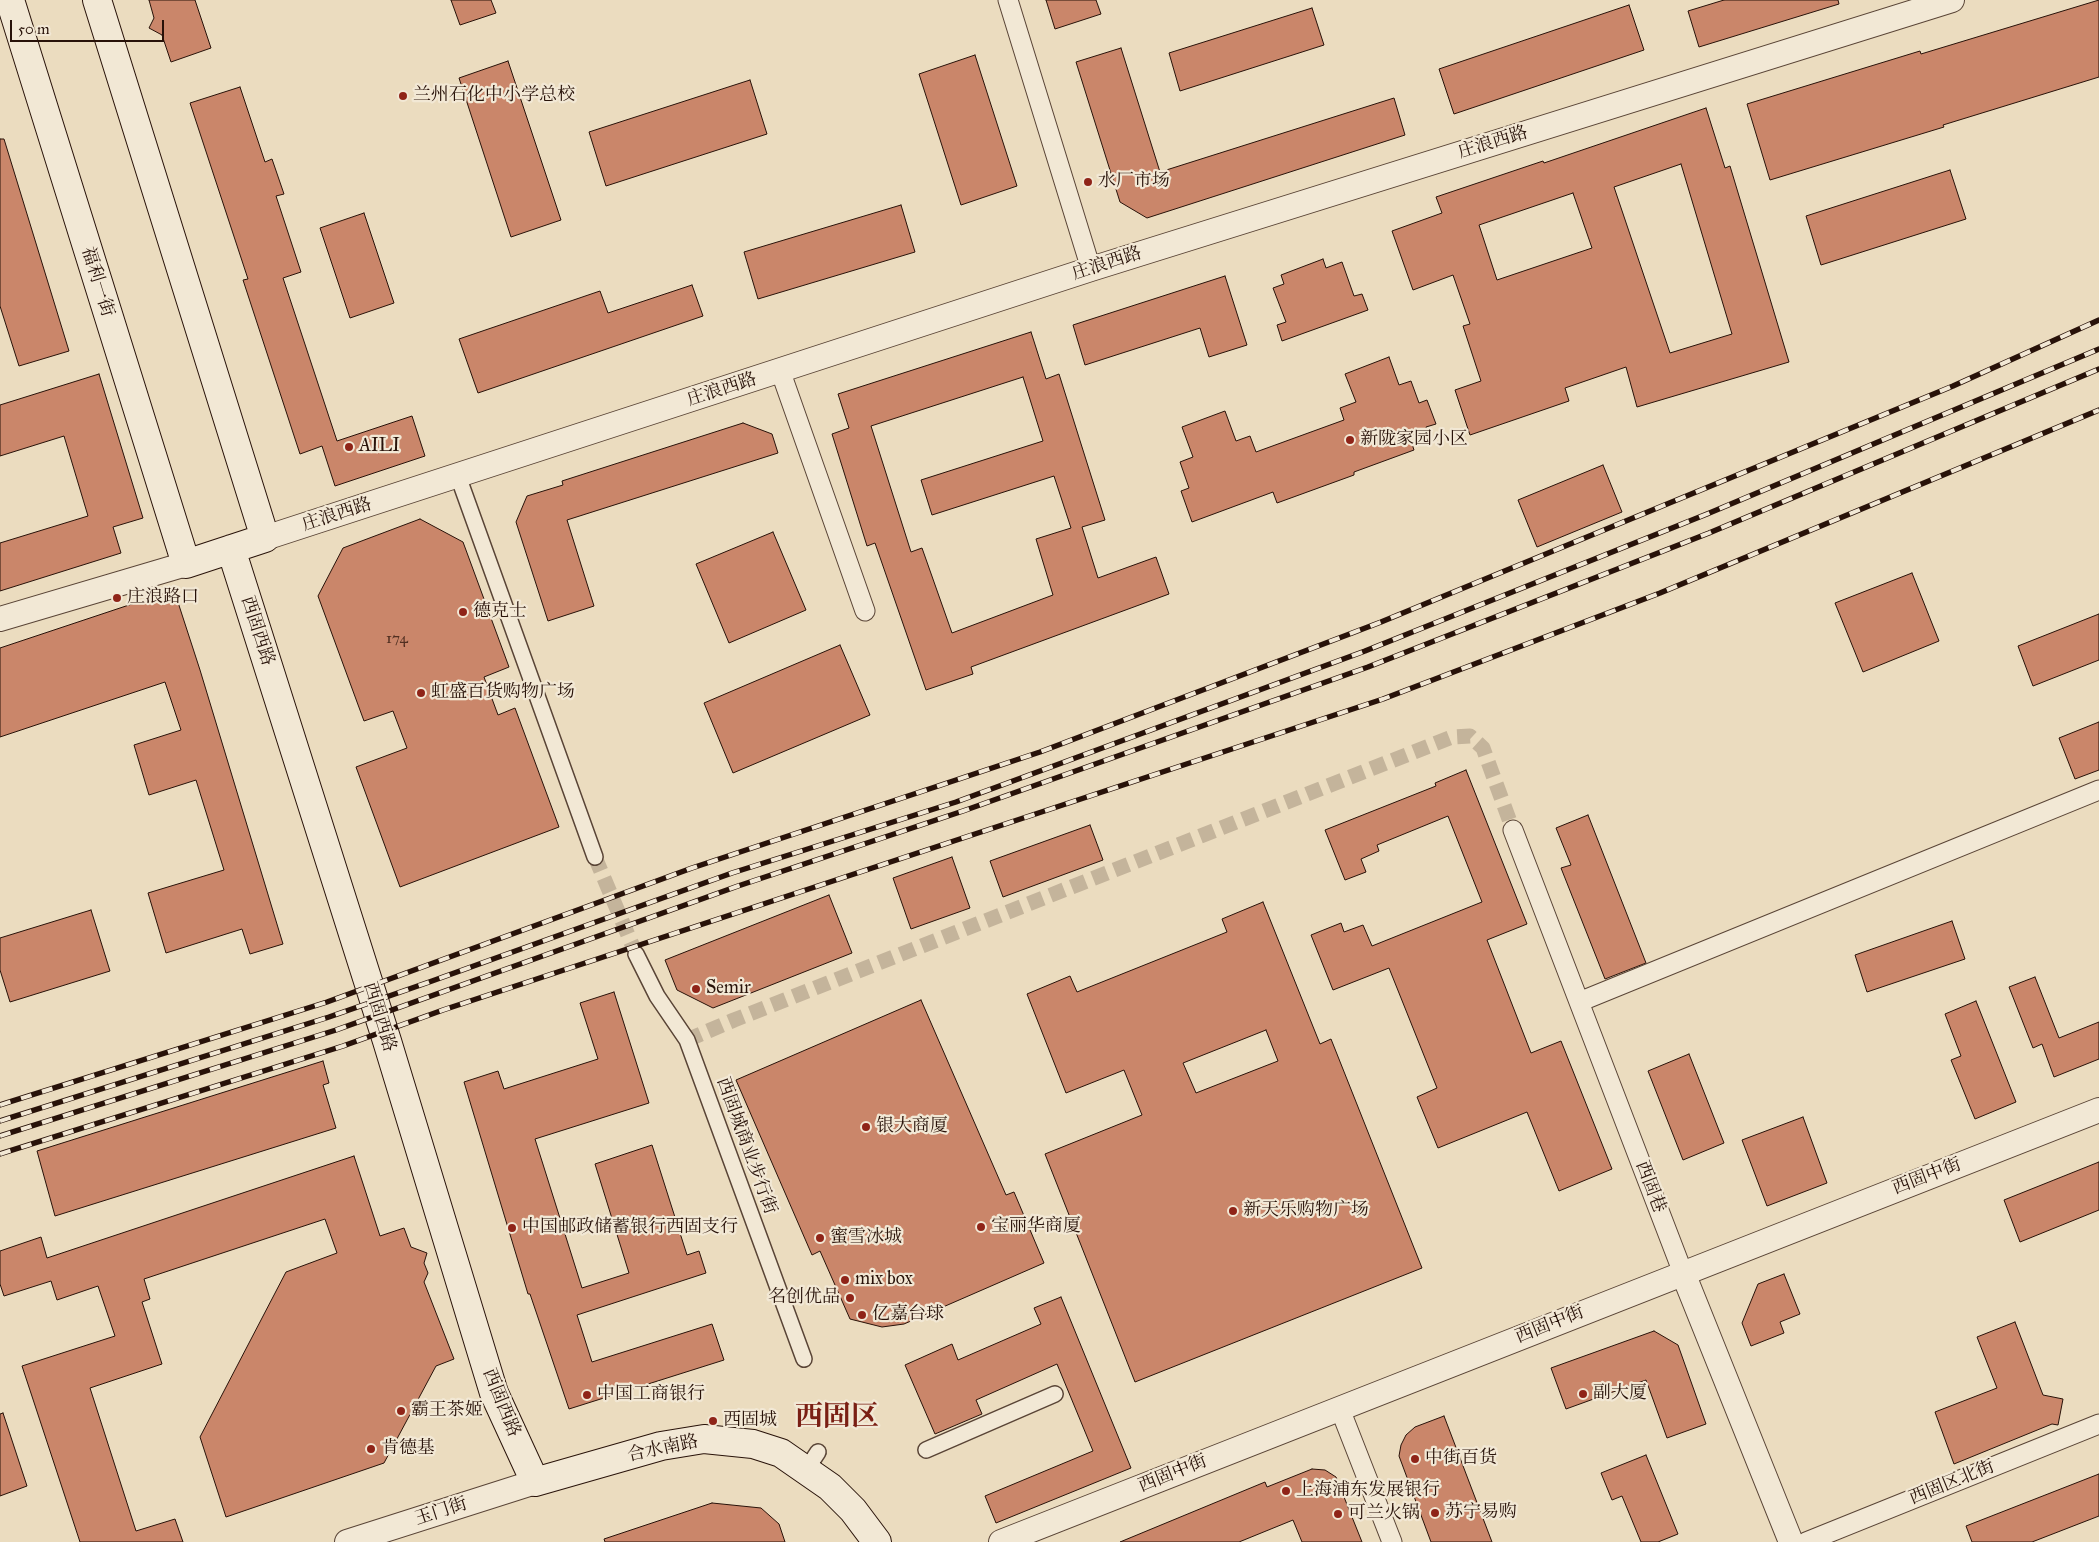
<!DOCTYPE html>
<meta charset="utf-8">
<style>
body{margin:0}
#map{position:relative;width:2099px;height:1542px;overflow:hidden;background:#ebdcbf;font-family:"IM FELL Great Primer",serif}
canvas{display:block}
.scale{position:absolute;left:10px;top:20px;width:154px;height:22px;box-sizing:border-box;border:2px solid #281209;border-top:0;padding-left:6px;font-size:15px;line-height:18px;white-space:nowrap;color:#281209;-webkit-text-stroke:4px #f2e8d5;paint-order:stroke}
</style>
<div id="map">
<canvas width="2099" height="1542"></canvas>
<div class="scale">50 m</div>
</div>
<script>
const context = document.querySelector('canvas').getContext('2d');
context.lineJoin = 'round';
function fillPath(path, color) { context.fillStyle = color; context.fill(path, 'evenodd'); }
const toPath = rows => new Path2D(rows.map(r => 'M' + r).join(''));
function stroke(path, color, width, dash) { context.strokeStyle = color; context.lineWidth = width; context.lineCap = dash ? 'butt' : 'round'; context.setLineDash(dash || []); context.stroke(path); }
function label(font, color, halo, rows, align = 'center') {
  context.font = font + ' "IM FELL Great Primer","Noto Serif SC",serif'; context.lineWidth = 4.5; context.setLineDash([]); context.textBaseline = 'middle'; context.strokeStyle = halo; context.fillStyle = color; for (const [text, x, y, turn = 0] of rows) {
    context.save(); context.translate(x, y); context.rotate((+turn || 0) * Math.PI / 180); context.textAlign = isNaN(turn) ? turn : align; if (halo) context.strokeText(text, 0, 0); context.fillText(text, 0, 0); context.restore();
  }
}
const building = toPath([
 [149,0,195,0,211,48,171,62,162,35,149,28,154,18,149,0],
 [451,0,491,0,496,13,460,25,451,0],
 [1046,0,1096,0,1101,14,1055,29,1046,0],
 [1724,0,1838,0,1839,4,1699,47,1688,11,1724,0],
 [2099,0,2099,77,1943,125,1944,127,1770,180,1747,104,1920,51,1921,54,2099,0],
 [1629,5,1644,50,1454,114,1439,69,1629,5],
 [1312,8,1324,45,1180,91,1169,53,1312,8],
 [1121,48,1160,172,1394,98,1405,135,1147,218,1120,202,1076,62,1121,48],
 [975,55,1017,186,961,205,919,74,975,55],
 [508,61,561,220,511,237,459,78,508,61],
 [750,80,767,134,606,186,589,132,750,80],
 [240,87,265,162,272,159,284,194,276,196,301,272,283,278,337,441,412,416,425,456,335,486,322,446,300,454,243,280,248,279,190,103,240,87],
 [1706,108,1725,168,1730,166,1789,362,1637,407,1626,367,1565,388,1569,401,1470,435,1455,390,1481,381,1463,326,1470,324,1453,275,1413,290,1392,231,1442,213,1436,197,1543,161,1544,163,1706,108],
 [1681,164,1732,334,1670,353,1614,187,1681,164],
 [1573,193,1592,248,1497,280,1479,225,1573,193],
 [0,139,4,139,69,351,19,366,0,306,0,139],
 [1950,170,1966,219,1821,265,1806,216,1950,170],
 [901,205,915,252,758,299,744,252,901,205],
 [364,213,394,303,350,318,320,228,364,213],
 [1323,259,1326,268,1342,262,1354,296,1362,294,1368,310,1282,341,1277,325,1286,322,1273,288,1284,284,1281,275,1323,259],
 [1225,276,1247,345,1209,357,1200,328,1085,365,1073,325,1225,276],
 [692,285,703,316,478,393,459,339,600,291,608,313,692,285],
 [1031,332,1046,379,1059,374,1105,520,1082,527,1098,578,1156,557,1169,594,971,667,973,674,926,690,875,543,867,546,832,434,849,428,838,394,1031,332],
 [1023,377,1043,441,921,480,932,515,1054,476,1071,528,1036,539,1053,595,952,633,922,548,911,552,871,426,1023,377],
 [1389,357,1399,385,1411,381,1419,403,1427,400,1436,424,1426,427,1427,431,1410,438,1414,450,1354,472,1354,475,1277,503,1273,492,1192,522,1181,491,1189,488,1180,462,1193,457,1182,427,1225,411,1236,441,1250,436,1256,452,1344,420,1340,408,1356,402,1345,374,1389,357],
 [99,374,143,518,113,527,121,553,0,591,0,543,88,516,64,436,0,456,0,405,99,374],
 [743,423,772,434,778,453,567,520,594,606,548,621,516,522,527,496,563,485,562,481,743,423],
 [1603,465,1622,512,1537,547,1518,500,1603,465],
 [420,519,463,542,509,667,484,677,498,715,515,708,559,827,400,887,356,767,407,748,393,711,364,721,318,596,343,548,420,519],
 [773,532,806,610,729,643,696,564,773,532],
 [1912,573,1939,641,1863,672,1835,603,1912,573],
 [174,590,200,670,283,944,250,954,242,929,166,953,148,893,224,870,196,780,149,795,134,745,181,730,165,682,0,737,0,648,174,590],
 [2099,614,2099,660,2033,686,2018,646,2099,614],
 [840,645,870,715,733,773,704,703,840,645],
 [2099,722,2099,770,2075,779,2059,738,2099,722],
 [1466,770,1527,924,1487,940,1531,1053,1561,1041,1612,1169,1559,1191,1527,1112,1438,1148,1417,1097,1437,1088,1389,968,1333,990,1311,935,1341,923,1344,932,1363,925,1372,946,1482,902,1448,816,1377,845,1379,851,1361,859,1366,872,1345,880,1325,830,1436,786,1435,783,1466,770],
 [1588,815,1646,963,1605,979,1561,868,1571,865,1556,828,1588,815],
 [1090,825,1103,860,1003,897,990,861,1090,825],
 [952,857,970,908,911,929,893,878,952,857],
 [829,895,852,953,713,1008,677,990,665,960,829,895],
 [1263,902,1320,1044,1331,1039,1422,1268,1135,1382,1045,1154,1142,1115,1124,1070,1066,1093,1027,994,1070,976,1077,992,1227,932,1222,919,1263,902],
 [1266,1030,1278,1061,1196,1093,1183,1063,1266,1030],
 [91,910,110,971,10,1002,0,970,0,938,91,910],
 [1952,921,1965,959,1867,992,1855,955,1952,921],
 [2035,977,2059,1038,2099,1022,2099,1059,2054,1077,2042,1044,2033,1048,2009,987,2035,977],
 [614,992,649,1103,535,1139,582,1288,629,1273,595,1164,652,1145,687,1255,699,1251,706,1273,577,1315,592,1362,712,1324,724,1360,569,1409,530,1294,528,1294,464,1082,498,1071,504,1089,598,1059,580,1003,614,992],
 [921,1000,1006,1195,1014,1192,1044,1263,904,1324,882,1327,850,1319,820,1251,812,1255,736,1080,921,1000],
 [1976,1001,2016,1102,1975,1119,1951,1060,1961,1056,1945,1014,1976,1001],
 [1689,1054,1724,1143,1683,1160,1648,1071,1689,1054],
 [323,1061,329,1083,323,1085,336,1128,55,1216,37,1151,323,1061],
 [1803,1117,1827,1183,1767,1206,1742,1140,1803,1117],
 [354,1156,380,1236,404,1228,411,1247,427,1253,424,1263,428,1273,424,1282,454,1359,436,1366,384,1463,226,1517,200,1437,286,1272,337,1253,325,1219,144,1279,150,1299,142,1302,162,1364,90,1388,136,1531,175,1519,183,1542,80,1542,22,1366,115,1336,98,1286,57,1300,51,1281,4,1296,0,1284,0,1251,41,1237,47,1258,354,1156],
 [2099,1162,2099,1210,2020,1242,2004,1200,2099,1162],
 [1784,1274,1800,1314,1780,1322,1784,1333,1751,1346,1742,1323,1758,1284,1784,1274],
 [1061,1297,1131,1468,996,1523,985,1496,1093,1451,1057,1364,976,1400,982,1414,935,1434,905,1365,952,1344,958,1360,1041,1324,1034,1308,1061,1297],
 [2015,1322,2043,1395,2063,1399,2058,1425,2052,1424,1954,1464,1935,1412,1997,1388,1977,1337,2015,1322],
 [1654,1331,1678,1345,1706,1424,1667,1438,1646,1380,1566,1409,1551,1368,1654,1331],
 [3,1413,27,1486,0,1496,0,1414,3,1413],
 [1444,1416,1492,1542,1431,1542,1399,1456,1401,1445,1406,1435,1415,1427,1444,1416],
 [1646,1455,1678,1534,1658,1542,1641,1542,1622,1496,1612,1500,1601,1473,1646,1455],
 [1312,1469,1325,1470,1336,1477,1362,1542,1302,1542,1293,1520,1239,1542,1120,1542,1265,1482,1267,1487,1312,1469],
 [2099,1474,2099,1516,2032,1542,1972,1542,1966,1526,2099,1474],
 [712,1503,761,1508,779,1524,785,1542,605,1542,604,1539,712,1503]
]);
const pedestrianTunnel = toPath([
 [595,857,636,954],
 [687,1040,734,1020,1452,737,1470,736,1483,748,1513,830]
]);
const pedestrian = toPath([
 [458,476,595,857],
 [636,954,657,996,687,1040,804,1359],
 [926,1450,1055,1394],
 [806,1470,818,1452]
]);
const minor = toPath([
 [1008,0,1091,269],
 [780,370,865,611],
 [1513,830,1683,1273],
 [1579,1002,2099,790],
 [1340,1409,1392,1542],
 [1806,1542,2099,1424]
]);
const tertiary = toPath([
 [265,538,1091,269,1952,0],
 [0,619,186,564],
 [1683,1273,1791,1542],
 [347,1542,535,1482],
 [1001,1542,2099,1110]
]);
const secondary = toPath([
 [10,0,186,564,265,538,97,0],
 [231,549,387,1041,494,1393,535,1482,661,1446,704,1439,753,1444,781,1453,830,1487,853,1510,877,1542]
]);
const rail = toPath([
 [0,1105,327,1002,692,868,1040,752,1381,622,1953,386,2099,320],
 [0,1121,329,1017,432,981,732,873,956,802,1365,651,1707,514,2099,349],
 [0,1136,336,1030,738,886,963,811,1368,667,1709,533,2099,369],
 [0,1154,343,1046,443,1010,1383,699,1660,593,2099,410]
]);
const markers = [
 [403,96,5,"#8f2418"],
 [1088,182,5,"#8f2418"],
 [1350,440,5,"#8f2418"],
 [349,447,5,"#8f2418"],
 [117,598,5,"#8f2418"],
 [463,612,5,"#8f2418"],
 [421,693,5,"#8f2418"],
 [696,989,5,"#8f2418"],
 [866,1127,5,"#8f2418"],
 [1233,1211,5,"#8f2418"],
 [981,1227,5,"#8f2418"],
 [512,1228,5,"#8f2418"],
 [820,1238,5,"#8f2418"],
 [845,1280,5,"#8f2418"],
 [850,1298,5,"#8f2418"],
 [862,1315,5,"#8f2418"],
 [1583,1394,5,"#8f2418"],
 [587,1395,5,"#8f2418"],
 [401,1411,5,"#8f2418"],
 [713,1421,5,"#8f2418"],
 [371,1449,5,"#8f2418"],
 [1415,1459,5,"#8f2418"],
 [1286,1491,5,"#8f2418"],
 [1435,1513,5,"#8f2418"],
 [1338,1514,5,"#8f2418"]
];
const numberNames = [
 ["174",397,639]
];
const poiNames = [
 ["兰州石化中小学总校",413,96],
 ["水厂市场",1098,182],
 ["新陇家园小区",1360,440],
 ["AILI",359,447],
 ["庄浪路口",127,598],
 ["德克士",473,612],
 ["虹盛百货购物广场",431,693],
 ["Semir",706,989],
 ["银大商厦",876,1127],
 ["新天乐购物广场",1243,1211],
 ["宝丽华商厦",991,1227],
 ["中国邮政储蓄银行西固支行",522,1228],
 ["蜜雪冰城",830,1238],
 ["mix box",855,1280],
 ["名创优品",840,1298,"right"],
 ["亿嘉台球",872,1315],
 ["副大厦",1593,1394],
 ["中国工商银行",597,1395],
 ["霸王茶姬",411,1411],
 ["西固城",723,1421],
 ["肯德基",381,1449],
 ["中街百货",1425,1459],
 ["上海浦东发展银行",1296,1491],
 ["苏宁易购",1445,1513],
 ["可兰火锅",1348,1514]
];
const streetNames = [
 ["庄浪西路",1493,143,-17],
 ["庄浪西路",1107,264,-18],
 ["福利一街",97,282,73],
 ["庄浪西路",722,390,-18],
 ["庄浪西路",337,515,-18],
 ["西固西路",257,631,72],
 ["西固西路",379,1017,73],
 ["西固城商业步行街",746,1146,70],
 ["西固中街",1927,1177,-21],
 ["西固巷",1650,1187,69],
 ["西固中街",1550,1325,-22],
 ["西固西路",501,1403,68],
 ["合水南路",663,1449,-12],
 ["西固中街",1173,1474,-22],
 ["西固区北街",1952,1483,-22],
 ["玉门街",441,1512,-18]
];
const townNames = [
 ["西固区",837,1418]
];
fillPath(building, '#ca866a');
stroke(building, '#281209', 1);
stroke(pedestrianTunnel, '#c4b49b', 15, [15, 8]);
stroke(pedestrian, '#594436', 18);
stroke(minor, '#594436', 21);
stroke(tertiary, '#594436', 26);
stroke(secondary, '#281209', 30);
stroke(pedestrian, '#f2e8d5', 15);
stroke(minor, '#f2e8d5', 19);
stroke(tertiary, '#f2e8d5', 24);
stroke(secondary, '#f2e8d5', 28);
stroke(rail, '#281209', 5.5);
stroke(rail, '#f2e8d5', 4, [11]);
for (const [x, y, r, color] of markers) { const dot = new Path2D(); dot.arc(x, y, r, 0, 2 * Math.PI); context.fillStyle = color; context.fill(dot); stroke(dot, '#f2e8d5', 2); }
label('15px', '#502f21', null, numberNames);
label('18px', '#281209', '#f2e8d5', poiNames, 'left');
label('18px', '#281209', '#f2e8d5', streetNames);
label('bold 28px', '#7a1f14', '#f2e8d5', townNames);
</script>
